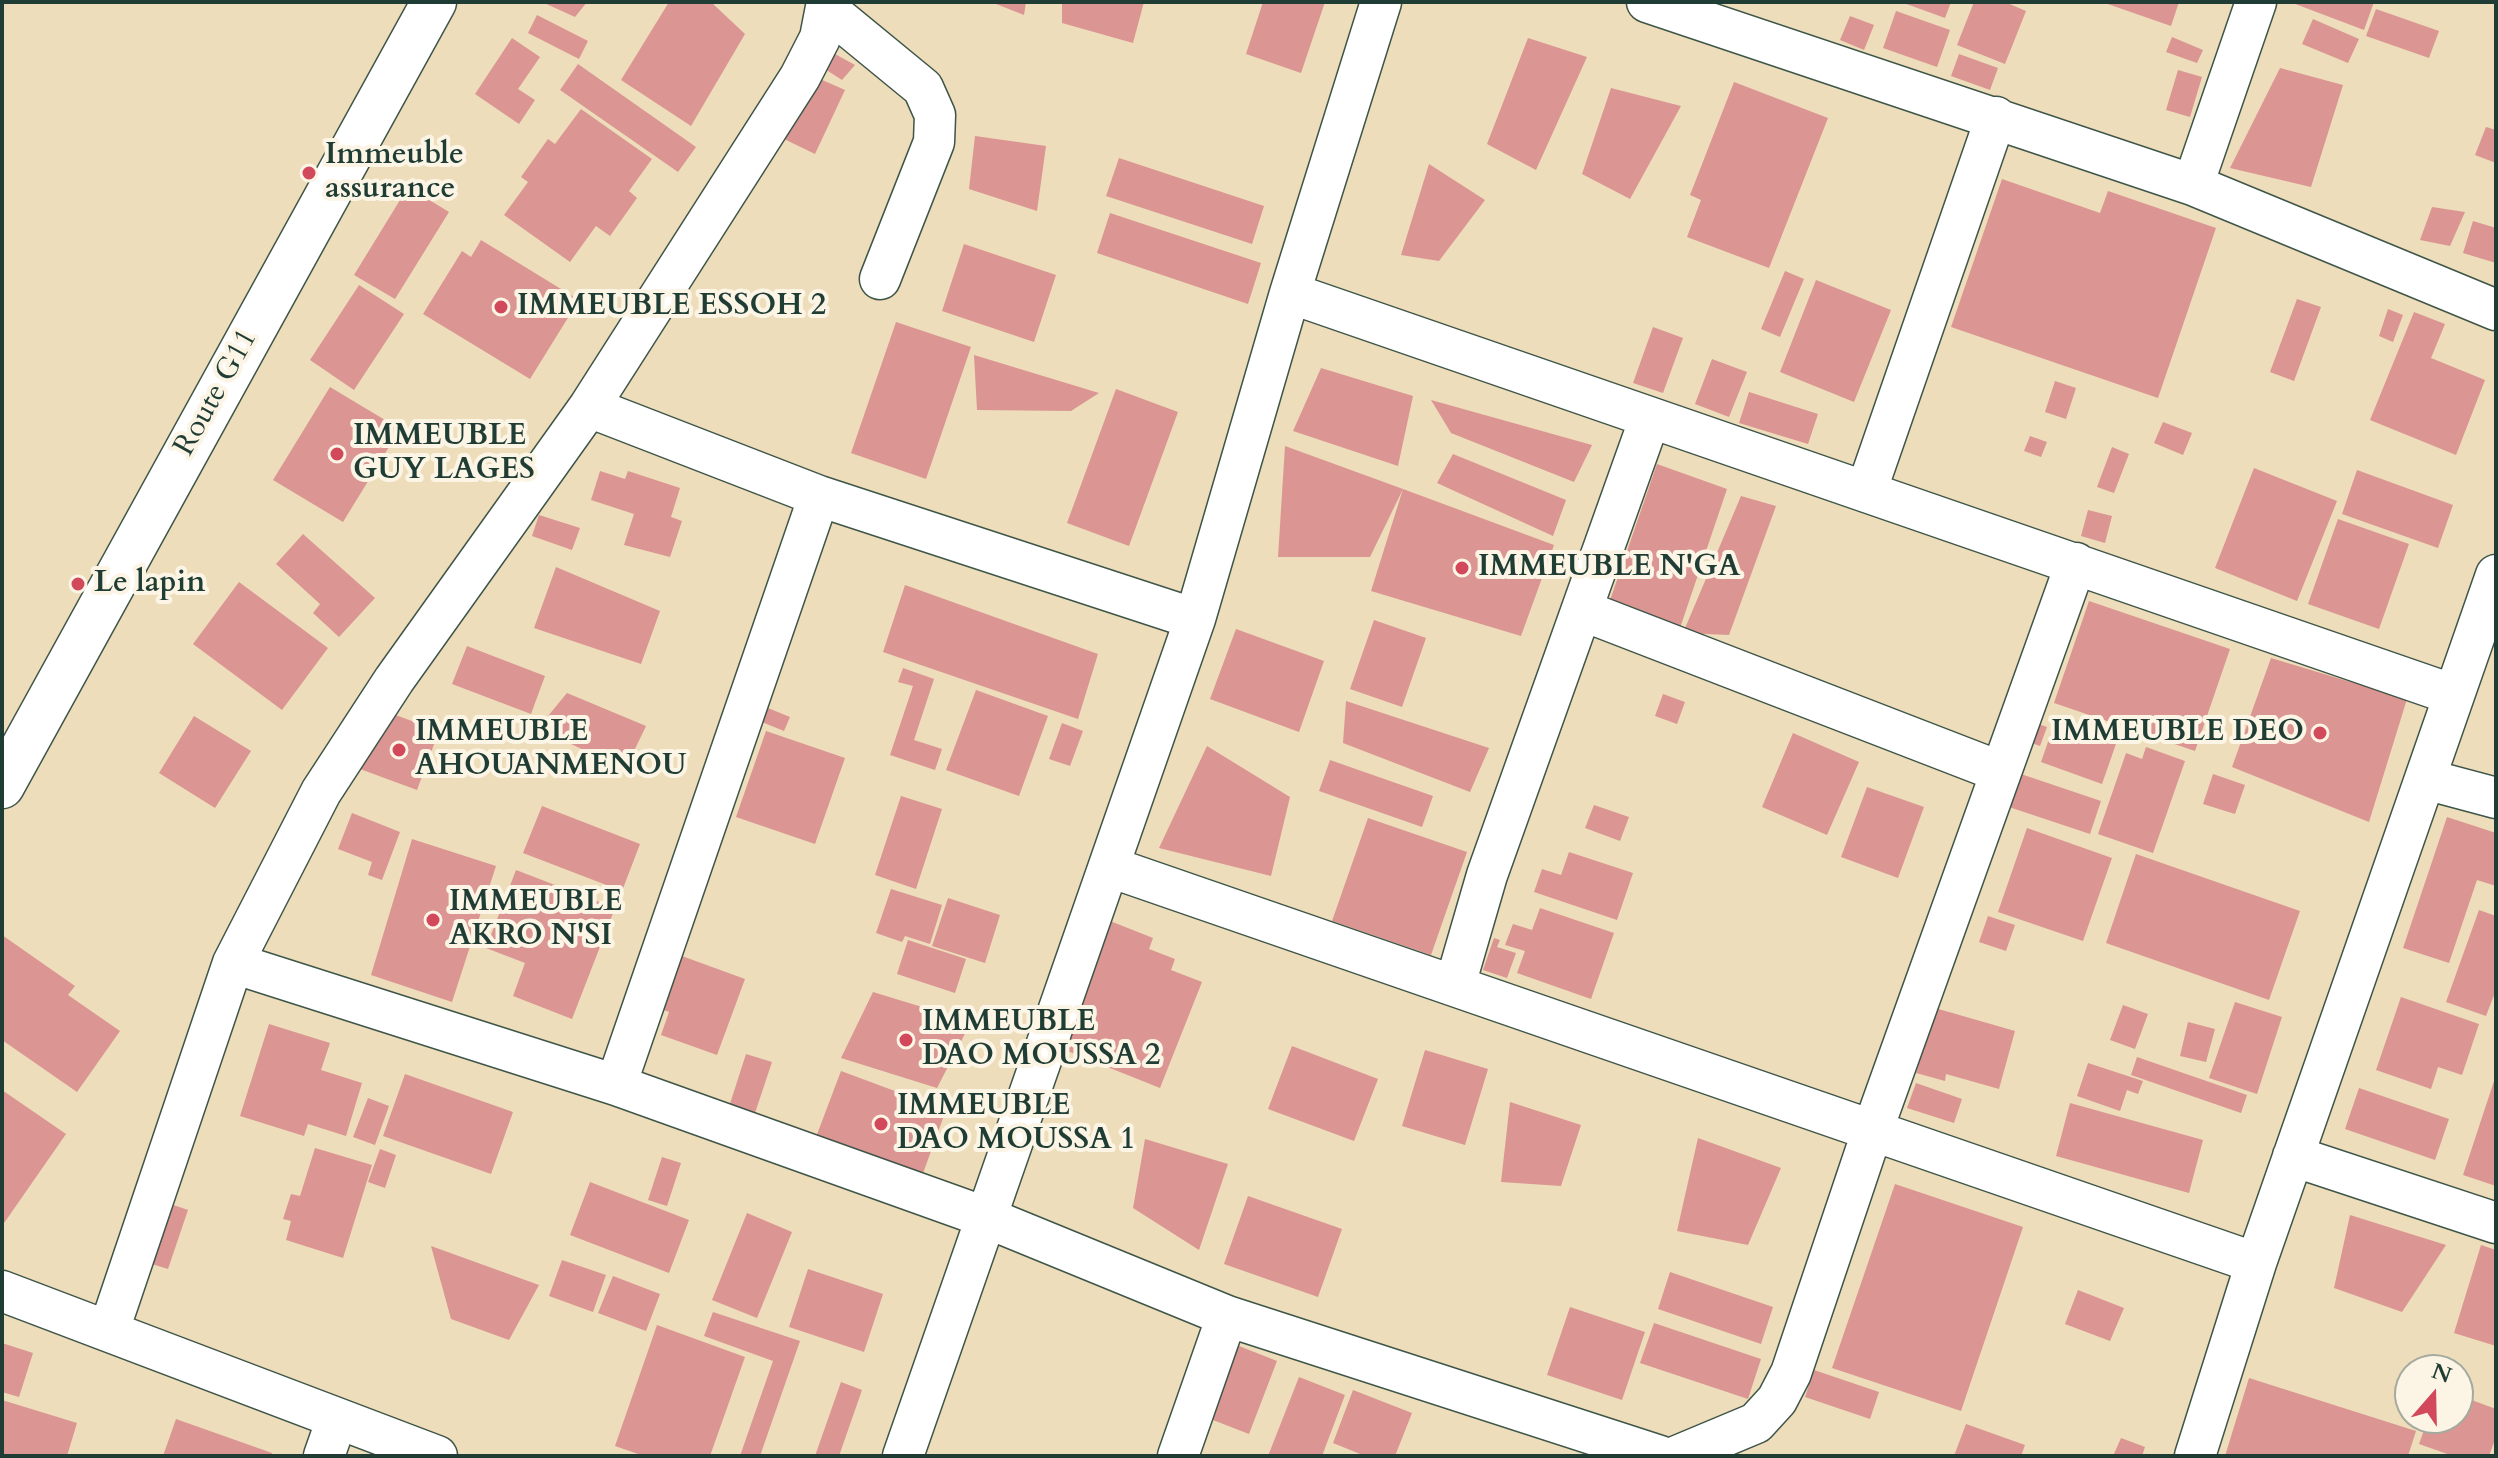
<!DOCTYPE html>
<style>
body{margin:0}
#map{position:relative;width:2498px;height:1458px;overflow:hidden;background:#edddba;font-family:Cardo,serif}
canvas{display:block}
.frame{position:absolute;inset:0;border:4px solid #1f3d34;pointer-events:none}
.north{position:absolute;left:2394px;top:1354px;width:80px;height:80px;box-sizing:border-box;background:#fcf5e5;border:2px solid #a4ab9e;border-radius:50%;rotate:20deg;font-size:22px;font-weight:700;line-height:32px;text-align:center;color:#1f3d34}
.north::after{content:'';display:block;margin:auto;width:28px;height:36px;background:#d1495b;clip-path:polygon(50% 0,100% 100%,50% 72%,0 100%)}
</style>
<div id="map">
<canvas width="2498" height="1458"></canvas>
<div class="frame"></div>
<div class="north">N</div>
</div>
<script>
const context = document.querySelector('canvas').getContext('2d');
context.lineJoin = 'round';
function fillPath(path, color) { context.fillStyle = color; context.fill(path, 'evenodd'); }
const toPath = rows => new Path2D(rows.map(r => 'M' + r).join(''));
function stroke(path, color, width, dash) { context.strokeStyle = color; context.lineWidth = width; context.lineCap = dash ? 'butt' : 'round'; context.setLineDash(dash || []); context.stroke(path); }
function label(font, color, halo, rows, align = 'center') {
  context.font = font + ' Cardo,serif'; context.lineWidth = 8; context.setLineDash([]); context.textBaseline = 'middle'; context.strokeStyle = halo; context.fillStyle = color; for (const [text, x, y, turn = 0] of rows) {
    context.save(); context.translate(x, y); context.rotate((+turn || 0) * Math.PI / 180); context.textAlign = isNaN(turn) ? turn : align; if (halo) context.strokeText(text, 0, 0); context.fillText(text, 0, 0); context.restore();
  }
}
const building = toPath([
 [542,2,587,2,575,17],
 [669,2,711,2,745,34,691,126,621,80],
 [991,2,1026,2,1024,15],
 [1062,2,1144,2,1133,43,1062,23],
 [1263,2,1325,2,1301,73,1246,54],
 [1901,2,1951,2,1945,18],
 [1974,2,2005,2,2026,11,2005,64,1957,45],
 [2102,2,2179,2,2171,26],
 [2290,2,2374,2,2364,30],
 [2376,9,2439,31,2429,58,2366,36],
 [1896,11,1950,30,1937,67,1883,48],
 [537,15,588,41,579,59,528,33],
 [1850,16,1874,25,1864,50,1840,40],
 [2313,19,2359,39,2348,63,2302,44],
 [2172,37,2203,50,2197,63,2166,52],
 [512,38,540,57,518,89,535,100,519,124,475,94],
 [1528,38,1587,57,1536,170,1487,144],
 [824,48,855,65,842,80,817,64],
 [1959,54,1998,68,1990,90,1951,76],
 [578,64,696,147,678,172,560,90],
 [2280,68,2343,85,2311,187,2230,168],
 [2178,70,2202,77,2190,117,2166,110],
 [811,75,845,90,815,154,782,138],
 [1734,82,1828,118,1769,268,1687,237,1701,200,1690,195],
 [1611,88,1681,106,1630,199,1582,174],
 [581,109,652,159,629,191,637,198,610,236,596,226,570,262,504,215,528,182,521,177,548,139,555,144],
 [2486,127,2496,130,2496,163,2475,155],
 [975,136,1046,146,1037,211,969,189],
 [1119,158,1264,206,1252,244,1106,196],
 [1429,164,1485,200,1439,261,1401,255],
 [2002,179,2100,213,2108,191,2216,228,2158,398,1951,327],
 [408,187,449,212,395,299,354,275],
 [2432,207,2465,212,2450,246,2420,240],
 [1110,213,1261,263,1248,304,1097,253],
 [2473,221,2496,228,2496,263,2463,253],
 [481,240,579,300,530,379,423,314,462,251,471,257],
 [964,244,1056,275,1034,342,942,311],
 [1785,271,1804,279,1780,337,1761,329],
 [1816,280,1891,310,1854,402,1780,372],
 [359,285,404,314,354,390,310,360],
 [2297,299,2321,307,2294,381,2270,372],
 [2388,309,2403,315,2393,342,2379,336],
 [2414,312,2445,324,2431,358,2485,380,2456,455,2370,420],
 [896,322,971,347,926,479,851,453],
 [1653,327,1683,338,1663,393,1633,383],
 [974,355,1099,393,1071,411,977,410],
 [1712,359,1747,372,1729,417,1695,404],
 [1321,368,1413,396,1398,466,1293,431],
 [2055,381,2076,388,2066,419,2045,412],
 [330,387,400,429,343,522,273,480],
 [1116,389,1178,412,1129,546,1067,523],
 [1749,392,1818,414,1808,444,1739,423],
 [1431,400,1592,445,1574,482,1451,433],
 [2163,422,2192,433,2183,455,2154,443],
 [2030,436,2047,442,2041,457,2024,451],
 [1285,446,1403,489,1370,557,1278,557],
 [2112,447,2129,454,2114,493,2097,487],
 [1453,454,1566,500,1553,536,1437,483],
 [1657,464,1727,489,1679,631,1608,606],
 [2254,468,2337,501,2297,601,2215,568],
 [2357,470,2453,505,2438,548,2342,514],
 [600,471,625,479,628,471,680,488,671,517,682,521,670,557,624,545,634,514,591,500],
 [1403,489,1554,545,1521,636,1371,591],
 [1741,496,1776,506,1729,635,1683,633],
 [2088,510,2112,516,2105,543,2081,536],
 [539,515,580,528,572,550,532,536],
 [2338,519,2409,544,2379,629,2308,604],
 [303,534,375,598,339,637,313,613,320,604,276,564],
 [556,567,660,611,641,664,534,628],
 [239,582,328,648,282,710,193,644],
 [905,585,1098,654,1078,719,883,652],
 [2089,601,2230,649,2195,751,2054,703],
 [1374,620,1426,638,1402,707,1350,689],
 [1236,629,1324,661,1299,732,1210,699],
 [467,646,545,676,531,714,452,684],
 [2271,658,2407,699,2369,822,2232,767],
 [903,668,934,679,914,740,942,749,935,770,890,755,913,686,898,682],
 [976,690,1048,716,1019,796,946,770],
 [567,693,646,726,625,770,538,728],
 [1663,694,1685,702,1677,724,1655,716],
 [1346,701,1489,748,1470,792,1343,743],
 [763,706,790,717,784,731,757,720],
 [382,710,439,731,417,790,360,769],
 [194,716,251,751,215,808,159,773],
 [2056,719,2117,741,2102,784,2041,762],
 [2030,721,2047,727,2040,746,2023,740],
 [1062,723,1083,731,1070,766,1049,759],
 [766,731,845,758,815,844,736,817],
 [1793,733,1859,762,1827,835,1762,807],
 [1207,746,1290,797,1271,876,1159,848],
 [2146,747,2185,761,2153,853,2098,834,2126,753,2142,759],
 [1330,760,1433,796,1422,827,1319,791],
 [2015,772,2101,801,2090,834,2003,805],
 [2213,774,2245,785,2235,814,2203,804],
 [1867,787,1924,807,1898,878,1841,857],
 [901,796,942,809,916,889,875,875],
 [1594,805,1629,817,1620,841,1585,828],
 [542,806,640,844,622,891,523,853],
 [352,813,400,832,382,880,368,875,372,862,338,849],
 [2447,817,2496,833,2496,886,2477,880,2449,963,2403,948],
 [1368,818,1467,852,1431,955,1332,921],
 [2027,828,2112,858,2083,941,1998,912],
 [412,839,496,866,452,1002,371,975],
 [1569,852,1633,873,1617,920,1534,892,1542,869,1561,875],
 [2136,854,2300,911,2269,1000,2106,943],
 [516,870,615,908,572,1019,513,996,525,963,486,948],
 [891,889,942,905,930,944,905,936,902,942,876,933],
 [948,898,1000,915,985,963,932,946],
 [1540,908,1614,933,1591,999,1517,973,1525,951,1505,945,1513,924,1532,930],
 [2479,910,2496,916,2496,990,2486,1016,2446,1002],
 [1988,916,2015,925,2006,951,1979,942],
 [1105,919,1153,938,1149,949,1175,959,1171,970,1202,982,1160,1088,1055,1046],
 [2,935,75,986,68,995,120,1031,77,1092,2,1040],
 [1494,938,1500,940,1497,947,1516,953,1507,978,1483,970],
 [908,940,966,959,955,993,897,974],
 [671,952,745,979,717,1055,661,1035,669,1012,651,1005],
 [873,992,971,1022,937,1088,841,1058],
 [2401,997,2479,1024,2462,1075,2438,1067,2431,1089,2376,1070],
 [2235,1002,2282,1017,2257,1094,2209,1078],
 [2123,1005,2148,1014,2135,1049,2110,1040],
 [1935,1008,2015,1031,1999,1089,1946,1074,1945,1081,1916,1073],
 [2188,1022,2215,1029,2206,1062,2180,1056],
 [269,1024,330,1043,321,1070,362,1083,346,1136,308,1124,304,1136,240,1116],
 [1292,1046,1378,1079,1354,1141,1268,1109],
 [1425,1050,1488,1069,1465,1145,1402,1126],
 [746,1054,772,1062,751,1125,726,1116],
 [2137,1057,2247,1095,2241,1113,2131,1075],
 [2088,1063,2143,1081,2138,1094,2127,1090,2120,1111,2077,1096],
 [841,1071,946,1110,922,1176,816,1137],
 [405,1074,513,1112,491,1174,383,1136],
 [2495,1078,2496,1078,2496,1186,2463,1175],
 [1916,1083,1962,1099,1954,1123,1907,1108],
 [2359,1088,2449,1119,2435,1160,2345,1129],
 [2,1090,66,1134,2,1226],
 [368,1098,389,1106,375,1145,353,1137],
 [1510,1102,1581,1125,1561,1186,1501,1182],
 [2070,1103,2203,1140,2189,1193,2056,1156],
 [1698,1138,1781,1168,1748,1245,1677,1231],
 [1145,1139,1228,1164,1199,1250,1133,1208],
 [315,1148,372,1165,343,1258,286,1240,291,1221,283,1219,291,1194,300,1196],
 [380,1149,396,1155,385,1188,368,1182],
 [662,1157,681,1163,667,1206,648,1200],
 [590,1182,689,1220,669,1273,570,1235],
 [1895,1184,2023,1227,1961,1411,1832,1368],
 [1248,1196,1342,1229,1318,1297,1224,1264],
 [162,1201,188,1210,168,1269,142,1261],
 [747,1213,792,1232,757,1318,712,1300],
 [2350,1215,2446,1245,2402,1312,2334,1288],
 [2481,1245,2496,1250,2496,1346,2454,1333],
 [431,1246,539,1285,509,1340,451,1319],
 [562,1260,606,1275,593,1312,549,1296],
 [808,1269,883,1294,864,1352,789,1327],
 [1670,1272,1773,1307,1761,1344,1658,1309],
 [613,1276,660,1294,646,1331,598,1313],
 [2078,1290,2124,1308,2110,1341,2065,1324],
 [1570,1307,1645,1332,1622,1400,1547,1375],
 [713,1312,800,1341,760,1456,740,1456,773,1361,704,1336],
 [1654,1323,1761,1359,1748,1399,1640,1363],
 [657,1325,745,1357,710,1456,644,1456,615,1446],
 [1229,1342,1277,1361,1249,1434,1200,1415],
 [2,1343,33,1353,19,1397,2,1392],
 [1814,1370,1879,1392,1870,1419,1805,1397],
 [1299,1377,1345,1395,1322,1456,1268,1456],
 [2249,1378,2416,1431,2408,1456,2225,1456],
 [841,1382,862,1390,839,1456,815,1456],
 [1353,1390,1412,1413,1395,1456,1365,1456,1333,1443],
 [2458,1395,2496,1409,2496,1437,2489,1456,2453,1456,2419,1444,2424,1430,2411,1425,2414,1418,2458,1418],
 [2,1400,77,1423,67,1456,2,1456],
 [176,1419,272,1453,271,1456,163,1456],
 [1966,1424,2025,1445,2021,1456,1954,1456],
 [2121,1438,2145,1447,2142,1456,2113,1456]
]);
const street = toPath([
 [1647,2,2193,185,2496,310],
 [828,10,923,88,935,115,934,142,880,279],
 [2193,185,2256,2],
 [1290,293,2454,695],
 [589,407,819,496,1195,619],
 [1866,492,1996,117],
 [1584,611,2001,772],
 [2425,779,2496,798],
 [1110,867,2256,1263],
 [233,963,616,1085,985,1217,1227,1316,1660,1456],
 [1455,985,1487,875,1650,418],
 [616,1085,819,496],
 [2293,1156,2496,1223],
 [2,1291,437,1456],
 [109,1330,233,963,321,792,394,680,589,407,800,77,820,38,827,2],
 [324,1456,337,1419],
 [903,1456,1195,619,1290,293,1381,2],
 [1178,1456,1227,1316],
 [1677,1456,1756,1423,1777,1400,1791,1373,1873,1129,2076,563],
 [2195,1456,2256,1263,2496,575]
]);
const secondary = toPath([
 [2,786,434,2]
]);
const markers = [
 [309,173,8,"#d1495b"],
 [501,307,8,"#d1495b"],
 [337,454,8,"#d1495b"],
 [1462,568,8,"#d1495b"],
 [78,584,8,"#d1495b"],
 [2320,733,8,"#d1495b"],
 [399,750,8,"#d1495b"],
 [433,920,8,"#d1495b"],
 [906,1040,8,"#d1495b"],
 [881,1124,8,"#d1495b"]
];
const poiNames = [
 ["Immeuble",325,156],
 ["assurance",325,190],
 ["IMMEUBLE ESSOH 2",517,307],
 ["IMMEUBLE",353,437],
 ["GUY LAGES",353,471],
 ["IMMEUBLE N'GA",1478,568],
 ["Le lapin",94,584],
 ["IMMEUBLE",415,733],
 ["AHOUANMENOU",415,767],
 ["IMMEUBLE DEO",2304,733,"right"],
 ["IMMEUBLE",449,903],
 ["AKRO N'SI",449,937],
 ["IMMEUBLE",922,1023],
 ["DAO MOUSSA 2",922,1057],
 ["IMMEUBLE",897,1107],
 ["DAO MOUSSA 1",897,1141]
];
const streetNames = [
 ["Route G11",217,393,-61]
];
fillPath(building, '#db9593');
stroke(street, '#3e5548', 43);
stroke(secondary, '#3e5548', 47);
stroke(street, '#fff', 40);
stroke(secondary, '#fff', 44);
for (const [x, y, r, color] of markers) { const dot = new Path2D(); dot.arc(x, y, r, 0, 2 * Math.PI); context.fillStyle = color; context.fill(dot); stroke(dot, '#fcf5e5', 3); }
label('bold 30px', '#1f3d34', '#fcf5e5', poiNames, 'left');
label('30px', '#1f3d34', '#fcf5e5', streetNames);
</script>
